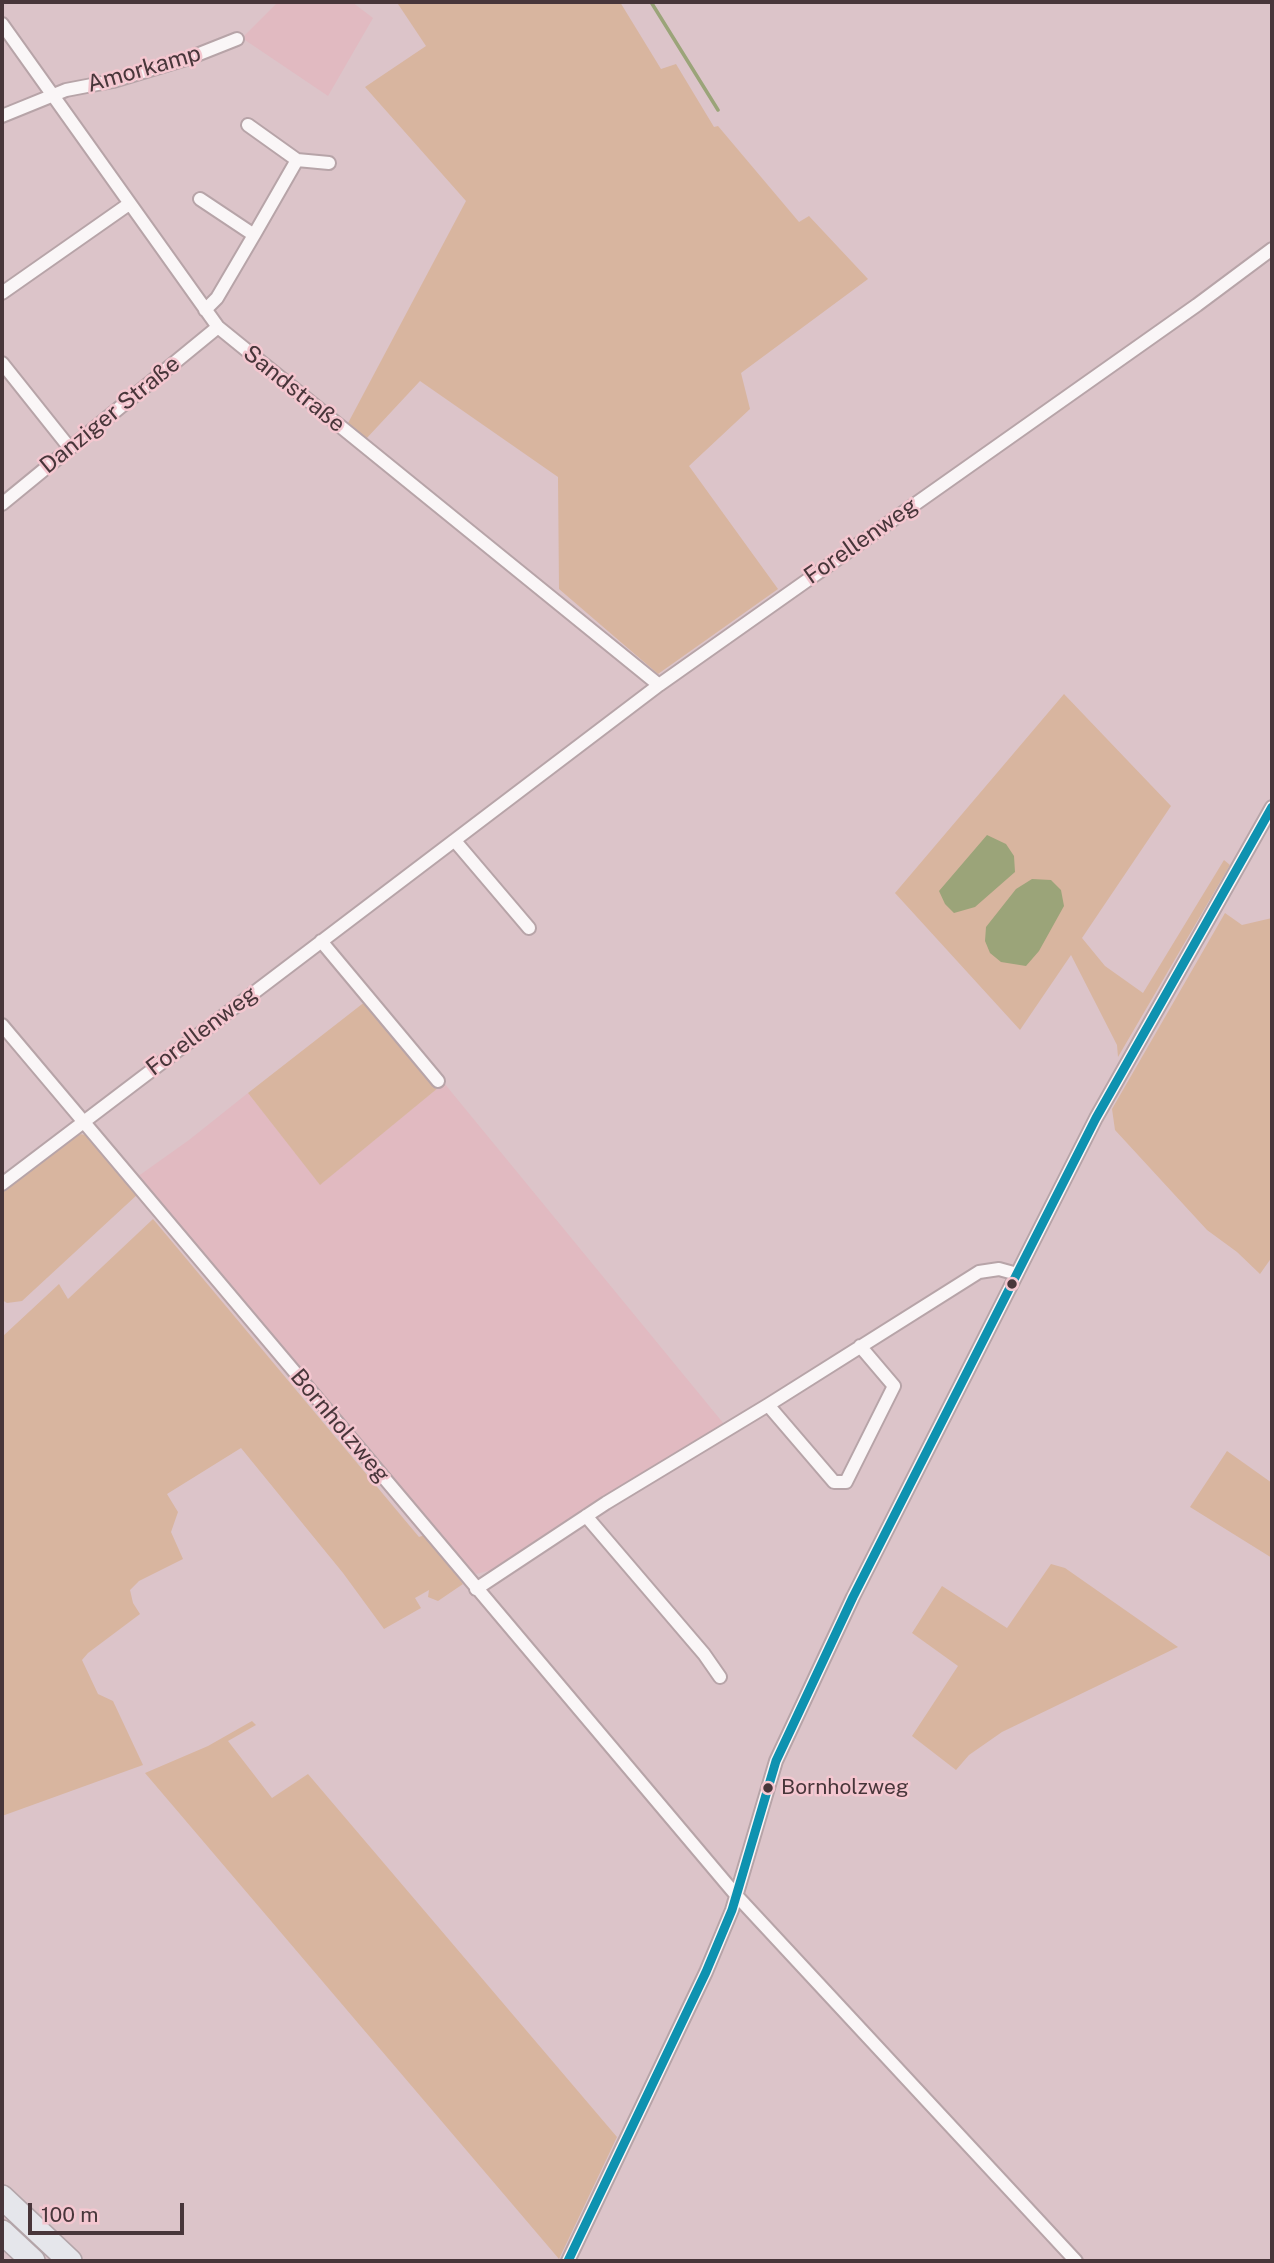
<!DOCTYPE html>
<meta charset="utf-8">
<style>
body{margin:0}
#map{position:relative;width:1274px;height:2263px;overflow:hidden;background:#dcc4c9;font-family:"Public Sans",sans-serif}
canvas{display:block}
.frame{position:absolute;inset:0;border:4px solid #48363a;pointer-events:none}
.scale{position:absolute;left:28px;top:2203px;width:156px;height:32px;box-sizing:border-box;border:4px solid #48363a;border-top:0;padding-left:9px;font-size:21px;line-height:24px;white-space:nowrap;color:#48363a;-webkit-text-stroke:5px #f4c7d0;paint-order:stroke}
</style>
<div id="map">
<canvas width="1274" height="2263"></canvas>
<div class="frame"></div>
<div class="scale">100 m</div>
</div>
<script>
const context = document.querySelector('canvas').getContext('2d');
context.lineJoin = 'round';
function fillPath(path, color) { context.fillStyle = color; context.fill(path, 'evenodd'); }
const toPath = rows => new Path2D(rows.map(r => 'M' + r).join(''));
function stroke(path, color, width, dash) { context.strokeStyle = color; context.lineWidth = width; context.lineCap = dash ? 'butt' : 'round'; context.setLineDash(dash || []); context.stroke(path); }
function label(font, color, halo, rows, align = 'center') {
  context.font = font + ' "Public Sans",sans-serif'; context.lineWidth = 5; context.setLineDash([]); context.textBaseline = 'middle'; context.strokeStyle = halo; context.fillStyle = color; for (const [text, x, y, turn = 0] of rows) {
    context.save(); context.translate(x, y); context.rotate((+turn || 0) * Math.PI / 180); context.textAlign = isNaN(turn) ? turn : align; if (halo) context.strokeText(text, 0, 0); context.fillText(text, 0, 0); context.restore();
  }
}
const built = toPath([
 [278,2,352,2,373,18,328,96,242,38],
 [444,1083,724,1424,496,1569,476,1574,458,1558,137,1177,189,1140,248,1093,320,1184]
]);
const green = toPath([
 [403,2,620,2,661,69,676,64,714,127,718,126,799,222,809,216,868,279,741,373,750,409,689,466,778,589,658,674,559,589,558,477,420,381,365,440,347,425,466,201,365,87,426,46,398,4],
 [1064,694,1171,806,1082,938,1105,966,1143,993,1224,860,1230,865,1118,1057,1117,1045,1071,955,1020,1030,895,893],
 [1225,913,1242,925,1272,918,1272,1257,1260,1274,1237,1252,1207,1230,1115,1130,1112,1109],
 [366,1001,438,1088,320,1185,248,1093],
 [79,1134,87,1135,138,1194,22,1301,7,1303,2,1300,2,1191],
 [153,1219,419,1537,425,1535,463,1584,438,1601,428,1597,429,1590,415,1598,421,1608,384,1629,343,1573,241,1448,167,1494,178,1512,171,1532,183,1559,139,1581,130,1590,133,1603,140,1614,88,1653,82,1660,98,1694,113,1701,143,1765,2,1816,2,1337,59,1284,68,1299],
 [1227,1451,1272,1483,1272,1558,1190,1507],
 [1051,1564,1065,1568,1178,1647,1002,1732,969,1755,956,1770,912,1736,958,1666,912,1633,942,1586,1007,1628],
 [252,1721,256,1725,228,1741,272,1798,308,1774,617,2137,559,2259,145,1773,208,1746]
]);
const water = toPath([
 [987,835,1006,844,1014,856,1015,872,975,907,954,913,945,904,939,891],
 [1032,879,1051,880,1061,890,1064,906,1039,951,1026,966,1001,962,990,953,985,941,986,927,1016,889]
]);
const stream = toPath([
 [651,2,718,110]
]);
const street = toPath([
 [2,24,218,327,659,685],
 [2,116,66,90,113,81,189,58,237,39],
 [248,125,297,160,254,235],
 [297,160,329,163],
 [200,199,254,235,217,298,205,310],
 [2,293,129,204],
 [2,363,69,447],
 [2,504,218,327],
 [455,841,529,928],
 [321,941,438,1081],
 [2,1025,736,1895,1076,2261],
 [2,1184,659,685,1197,305,1272,249],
 [768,1405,834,1482,846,1482,894,1386,860,1346],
 [586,1516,704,1654,720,1677],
 [476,1589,606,1503,768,1405,979,1272,999,1269,1017,1274],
 [568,2261,706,1972,732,1910,776,1761,853,1597,1096,1118,1272,807]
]);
const highway = toPath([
 [2,2197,70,2261],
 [2,2232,33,2261]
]);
const bus1 = toPath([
 [568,2261,706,1972,732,1910,776,1761,853,1597,1096,1118,1272,807]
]);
const markers = [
 [1012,1284,6,"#48363a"],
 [768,1788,6,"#48363a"]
];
const busNames = [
 ["Bornholzweg",781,1788]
];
const streetNames = [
 ["Amorkamp",144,69,-16],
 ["Sandstraße",294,389,39],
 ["Danziger Straße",110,415,-39],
 ["Forellenweg",861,541,-35],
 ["Forellenweg",202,1031,-37],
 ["Bornholzweg",340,1426,50]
];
fillPath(built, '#e1bac1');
fillPath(green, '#d8b59f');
fillPath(water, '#9ba479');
stroke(stream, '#9ba479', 3.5);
stroke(street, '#b7a4a8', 16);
stroke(highway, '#b3a5a9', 26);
stroke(street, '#faf6f7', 12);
stroke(highway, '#e5e6eb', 23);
stroke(bus1, '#0e92b0', 9);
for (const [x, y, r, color] of markers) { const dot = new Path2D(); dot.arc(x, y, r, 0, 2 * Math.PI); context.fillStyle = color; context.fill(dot); stroke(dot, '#f4c7d0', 2.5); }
label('21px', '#48363a', '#f4c7d0', busNames, 'left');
label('23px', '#48363a', '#f4c7d0', streetNames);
</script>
